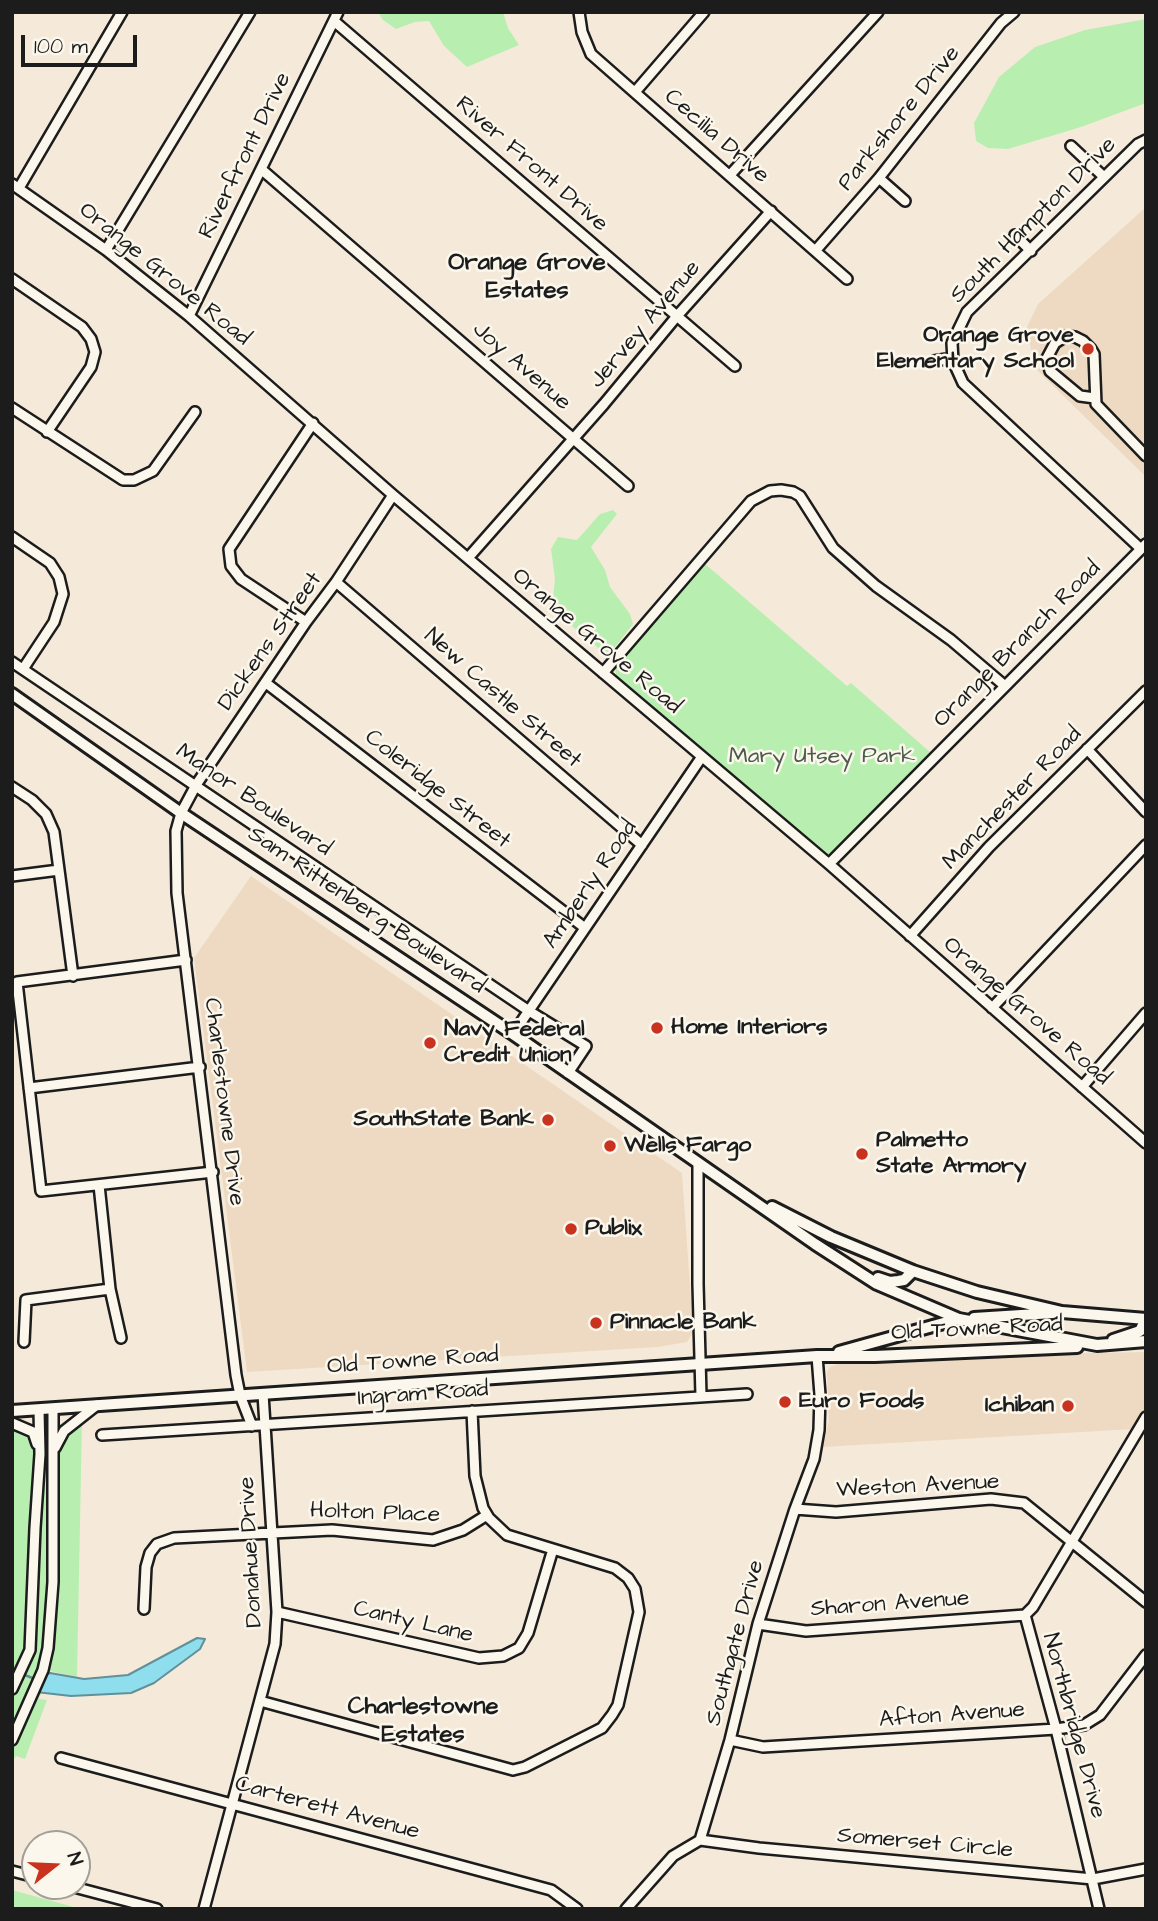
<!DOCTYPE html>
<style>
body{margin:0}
#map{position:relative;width:1158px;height:1921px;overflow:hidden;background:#f5ead9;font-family:"Architects Daughter",sans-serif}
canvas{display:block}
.frame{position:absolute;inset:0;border:14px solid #1c1c1c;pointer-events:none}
.north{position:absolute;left:21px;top:1830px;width:70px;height:70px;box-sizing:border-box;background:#fbf7ec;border:2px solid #a29f99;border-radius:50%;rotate:72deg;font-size:19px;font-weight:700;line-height:28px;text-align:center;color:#1c1c1c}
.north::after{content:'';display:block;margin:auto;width:24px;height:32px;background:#c8321e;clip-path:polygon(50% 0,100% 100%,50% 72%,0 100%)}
.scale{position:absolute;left:21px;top:35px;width:116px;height:32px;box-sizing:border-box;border:4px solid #1c1c1c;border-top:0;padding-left:9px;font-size:21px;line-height:24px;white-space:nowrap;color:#1c1c1c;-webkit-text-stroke:5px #fbf7ec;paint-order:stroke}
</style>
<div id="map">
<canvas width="1158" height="1921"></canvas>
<div class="frame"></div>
<div class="north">N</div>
<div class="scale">100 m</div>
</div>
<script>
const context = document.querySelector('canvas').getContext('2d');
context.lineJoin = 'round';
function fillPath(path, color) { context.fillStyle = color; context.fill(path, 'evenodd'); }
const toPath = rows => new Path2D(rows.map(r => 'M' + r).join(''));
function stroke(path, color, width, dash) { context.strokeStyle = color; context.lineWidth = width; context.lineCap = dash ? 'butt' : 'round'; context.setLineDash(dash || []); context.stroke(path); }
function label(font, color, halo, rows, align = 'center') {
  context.font = font + ' "Architects Daughter",sans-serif'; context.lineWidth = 5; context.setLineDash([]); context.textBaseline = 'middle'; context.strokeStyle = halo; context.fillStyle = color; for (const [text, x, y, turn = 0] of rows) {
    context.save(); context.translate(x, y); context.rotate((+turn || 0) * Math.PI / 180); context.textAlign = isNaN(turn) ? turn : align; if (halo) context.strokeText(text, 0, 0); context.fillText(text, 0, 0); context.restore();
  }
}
const built = toPath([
 [1146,207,1146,477,1036,369,1026,329,1038,304],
 [251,876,682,1173,691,1300,692,1334,687,1342,658,1347,247,1372,194,958],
 [1146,1352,1146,1410,1134,1429,823,1447,829,1420,827,1372,830,1367,838,1364,1042,1354]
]);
const green = toPath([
 [378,12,503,12,508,28,519,45,467,67,444,46,429,21,415,22,396,29,383,20],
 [1146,19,1146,103,1081,127,1008,149,988,148,976,141,974,123,999,77,1035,47,1085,30],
 [613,510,617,514,591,547,605,570,610,587,630,614,633,624,608,656,561,617,553,599,555,579,551,549,558,537,577,540,600,514],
 [704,563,847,686,851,683,930,752,833,853,826,855,820,853,616,677,615,667],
 [82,1422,77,1677,50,1671,39,1699,47,1700,25,1759,16,1756,12,1762,12,1428],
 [12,1890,81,1909,12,1909]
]);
const water = toPath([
 [197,1638,205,1639,200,1649,154,1683,131,1693,71,1696,36,1692,44,1675,50,1673,84,1679,128,1675,197,1638]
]);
const stream = toPath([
 [12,1670,35,1679]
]);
const minor = toPath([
 [579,12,582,32,591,54,847,279],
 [334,21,735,366],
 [635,92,704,12],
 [1071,146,1104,177],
 [261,169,628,486],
 [730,175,878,12],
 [879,178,905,201],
 [12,184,106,250,189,316,393,495,829,864,1146,1143],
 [19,188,122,12],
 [1015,235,1031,251],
 [106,250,250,12],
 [816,250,879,178,1001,23,1014,12],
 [12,279,82,327,91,339,95,352,91,367,47,432],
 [189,316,338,12],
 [934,361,953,358],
 [1095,398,1080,396,1050,371,1047,358,1055,343,1066,336,1075,337,1083,341,1091,349,1094,354,1096,404,1146,456],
 [12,408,123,480,134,480,153,471,195,412],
 [12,537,50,563,59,577,63,594,54,622,23,669],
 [1141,549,963,383,953,361,952,343,967,312,1138,144,1146,140],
 [468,558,604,404,677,316,771,211],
 [336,582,642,845],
 [306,622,241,579,231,566,229,549,313,423],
 [12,662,529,1011,586,1046,568,1073],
 [603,673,751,501,770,491,781,490,793,492,800,496,833,548,876,586,951,640,1005,686],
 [266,683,585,928],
 [1087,749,1146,812],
 [12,787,32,800,46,814,54,832,73,976],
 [829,864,1146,544],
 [12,876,59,870],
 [910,936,989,847,1146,691],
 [186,960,17,982,41,1191,213,1172],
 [992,1008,1146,845],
 [513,1034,701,758],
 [1082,1087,1146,1013],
 [29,1088,200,1067],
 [698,1163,698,1284,701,1396],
 [99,1185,110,1289,121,1338],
 [24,1342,26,1300,110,1289],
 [12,1423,33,1432,37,1444],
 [252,1426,240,1395,236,1375,177,893,176,831,181,813,196,785,306,622,336,582,393,495],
 [102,1435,747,1394],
 [55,1448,64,1431,97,1405],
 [795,1509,836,1512,991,1499,1024,1503,1146,1602],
 [144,1609,146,1567,150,1553,157,1544,174,1538,332,1530,433,1540,463,1530,487,1515],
 [277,1612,479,1658,503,1656,519,1648,528,1633,553,1549],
 [758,1624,806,1631,1025,1615],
 [12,1689,30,1650,35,1528,40,1454,39,1410],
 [260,1701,513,1770,525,1767,602,1728,612,1715,618,1705,639,1612,635,1589,628,1578,615,1568,507,1535,489,1518,483,1508,475,1476,472,1411],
 [12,1740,43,1670,48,1648,53,1582,53,1409],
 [730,1740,763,1747,1056,1729,1084,1725,1100,1715,1146,1655],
 [61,1758,551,1890,577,1909],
 [700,1840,759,1848,1093,1879,1146,1869],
 [12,1871,35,1877],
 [70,1886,157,1909],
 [204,1909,275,1644,277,1612,263,1394],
 [626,1909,673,1856,700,1840,730,1740,758,1624,795,1509,814,1459,819,1430,820,1395,817,1356],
 [1099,1909,1056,1729,1025,1615,1033,1607,1146,1417]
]);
const major = toPath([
 [12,694,181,813,513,1034,815,1244,877,1284,959,1319,1097,1345,1146,1341],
 [772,1207,831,1237,913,1271,977,1292,1062,1312,1146,1319],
 [878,1278,890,1282,898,1281,904,1280,913,1271],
 [974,1318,1053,1313],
 [1113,1340,1140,1331,1146,1319],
 [839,1352,958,1319],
 [12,1411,817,1356,875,1356,1077,1347]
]);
const markers = [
 [1088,349,7,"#c8321e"],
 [657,1028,7,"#c8321e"],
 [430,1043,7,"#c8321e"],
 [548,1120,7,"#c8321e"],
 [610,1146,7,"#c8321e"],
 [862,1154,7,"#c8321e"],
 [571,1229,7,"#c8321e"],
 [596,1323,7,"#c8321e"],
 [785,1402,7,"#c8321e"],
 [1068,1406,7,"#c8321e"]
];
const streetNames = [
 ["Parkshore Drive",900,119,-51],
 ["Cecilia Drive",716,137,41],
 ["Riverfront Drive",246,156,-64],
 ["River Front Drive",531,165,41],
 ["South Hampton Drive",1034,221,-45],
 ["Orange Grove Road",164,275,39],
 ["Jervey Avenue",646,325,-50],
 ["Joy Avenue",521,367,41],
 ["Dickens Street",271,642,-55],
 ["Orange Grove Road",596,642,40],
 ["Orange Branch Road",1018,645,-45],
 ["New Castle Street",502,699,41],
 ["Coleridge Street",437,790,38],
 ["Manchester Road",1013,799,-46],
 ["Manor Boulevard",253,801,34],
 ["Amberly Road",591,885,-56],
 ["Sam Rittenberg Boulevard",366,911,34],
 ["Orange Grove Road",1026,1012,41],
 ["Charlestowne Drive",223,1102,83],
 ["Old Towne Road",977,1330,-3],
 ["Old Towne Road",413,1362,-4],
 ["Ingram Road",423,1395,-4],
 ["Weston Avenue",918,1487,-3],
 ["Holton Place",375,1514,2],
 ["Donahue Drive",252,1552,-93],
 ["Sharon Avenue",890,1605,-4],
 ["Canty Lane",413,1623,13],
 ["Southgate Drive",736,1643,-75],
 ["Afton Avenue",952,1716,-4],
 ["Northbridge Drive",1073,1726,75],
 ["Carterett Avenue",327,1809,15],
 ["Somerset Circle",925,1844,5]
];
const poiNames = [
 ["Orange Grove",1074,336,"right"],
 ["Elementary School",1074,362,"right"],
 ["Home Interiors",671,1028],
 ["Navy Federal",444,1030],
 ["Credit Union",444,1056],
 ["SouthState Bank",534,1120,"right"],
 ["Palmetto",876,1141],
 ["State Armory",876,1167],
 ["Wells Fargo",624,1146],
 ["Publix",585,1229],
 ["Pinnacle Bank",610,1323],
 ["Euro Foods",799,1402],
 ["Ichiban",1054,1406,"right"]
];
const parkNames = [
 ["Mary Utsey Park",822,757]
];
const neighbourhoodNames = [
 ["Orange Grove",527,264],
 ["Estates",527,292],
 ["Charlestowne",423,1708],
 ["Estates",423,1736]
];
fillPath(built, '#eedac2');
fillPath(green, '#b8efb1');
fillPath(water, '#8fdeed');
stroke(water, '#619099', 2);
stroke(stream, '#619099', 2.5);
stroke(minor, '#1c1c1c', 14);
stroke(major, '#1c1c1c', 16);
stroke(minor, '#fbf7ec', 9);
stroke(major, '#fbf7ec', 10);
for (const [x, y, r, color] of markers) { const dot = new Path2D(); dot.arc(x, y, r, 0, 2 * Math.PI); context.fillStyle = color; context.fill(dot); stroke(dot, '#fbf7ec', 2.5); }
label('23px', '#1c1c1c', '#fbf7ec', streetNames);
label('bold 23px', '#1c1c1c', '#fbf7ec', poiNames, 'left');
label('23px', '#4b5b49', '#fbf7ec', parkNames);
label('bold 24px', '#1c1c1c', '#fbf7ec', neighbourhoodNames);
</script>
